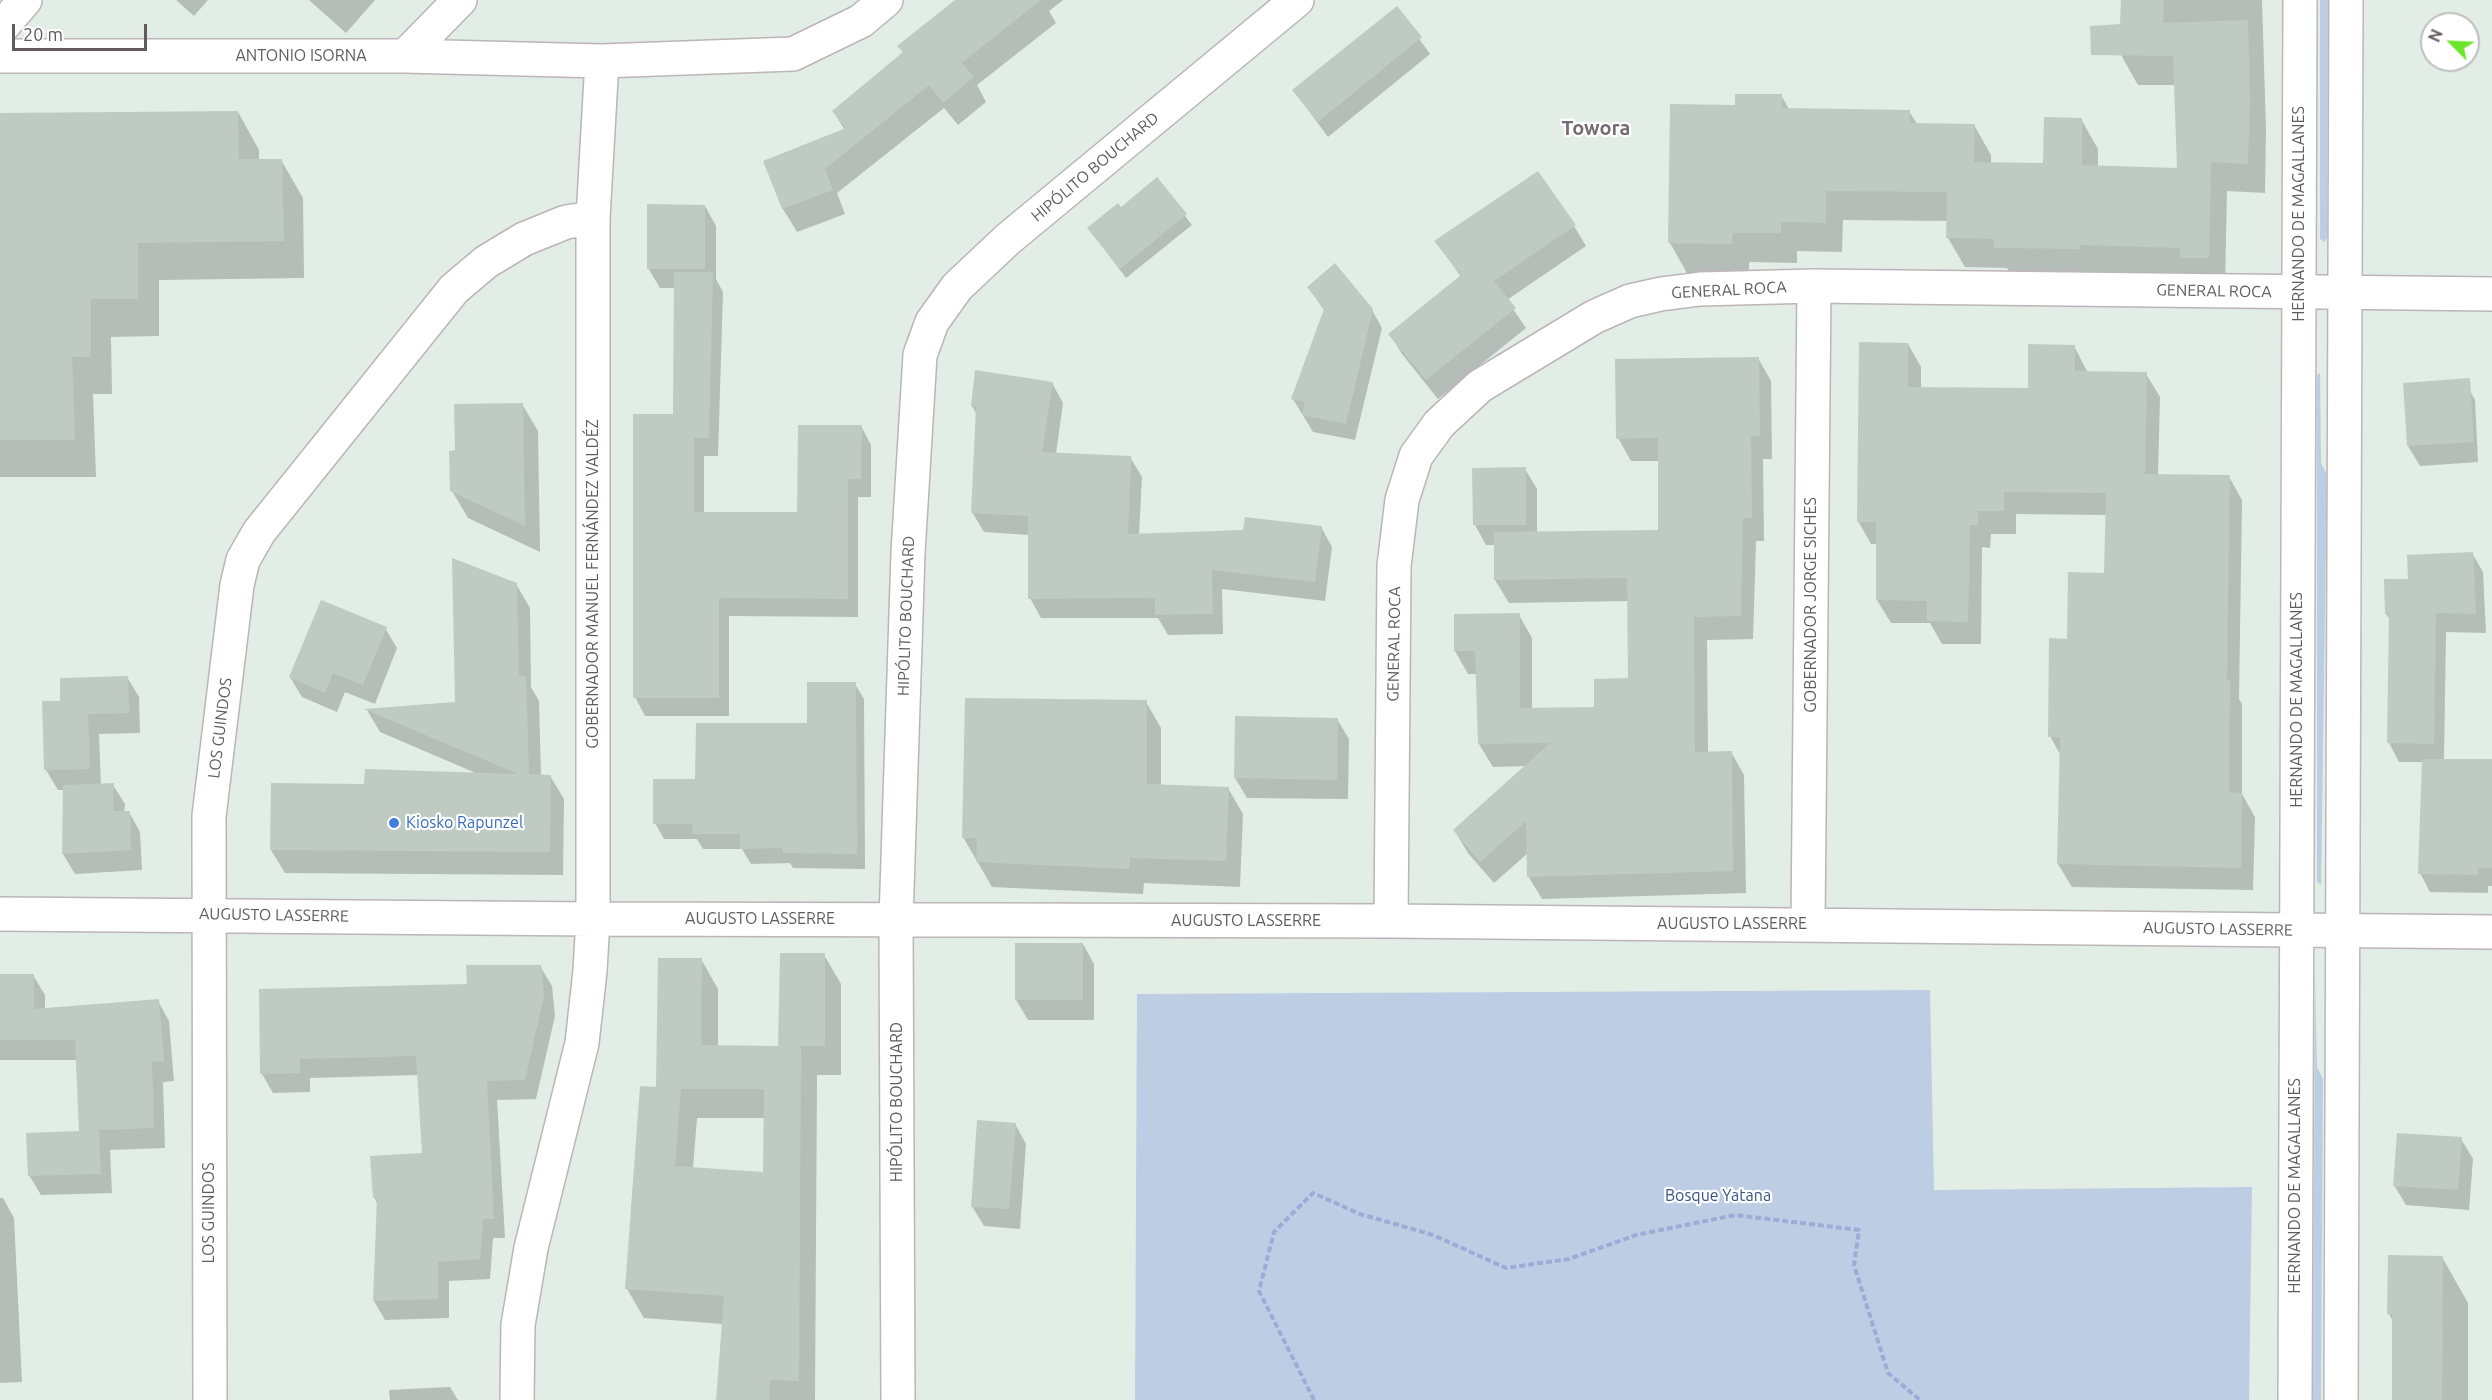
<!DOCTYPE html>
<meta charset="utf-8">
<style>
body{margin:0}
#map{position:relative;width:2492px;height:1400px;overflow:hidden;background:#e1ede5;font-family:Ubuntu,sans-serif}
canvas{display:block}
.north{position:absolute;left:2420px;top:12px;width:60px;height:60px;box-sizing:border-box;background:#fff;border:2px solid #c0bdc0;border-radius:50%;rotate:294deg;font-size:16px;font-weight:700;line-height:24px;text-align:center;color:#625a61}
.north::after{content:'';display:block;margin:auto;width:21px;height:27px;background:#6ce62d;clip-path:polygon(50% 0,100% 100%,50% 72%,0 100%)}
.scale{position:absolute;left:12px;top:24px;width:135px;height:27px;box-sizing:border-box;border:3px solid #625a61;border-top:0;padding-left:8px;font-size:18px;line-height:21px;white-space:nowrap;color:#625a61;-webkit-text-stroke:4px #fff;paint-order:stroke}
</style>
<div id="map">
<canvas width="2492" height="1400"></canvas>
<div class="north">N</div>
<div class="scale">20 m</div>
</div>
<script>
const context = document.querySelector('canvas').getContext('2d');
context.lineJoin = 'round';
function fillPath(path, color) { context.fillStyle = color; context.fill(path, 'evenodd'); }
const toPath = rows => new Path2D(rows.map(r => 'M' + r).join(''));
function stroke(path, color, width, dash) { context.strokeStyle = color; context.lineWidth = width; context.lineCap = dash ? 'butt' : 'round'; context.setLineDash(dash || []); context.stroke(path); }
function label(font, color, halo, rows, align = 'center') {
  context.font = font + ' Ubuntu,sans-serif'; context.lineWidth = 4.5; context.setLineDash([]); context.textBaseline = 'middle'; context.strokeStyle = halo; context.fillStyle = color; for (const [text, x, y, turn = 0] of rows) {
    context.save(); context.translate(x, y); context.rotate((+turn || 0) * Math.PI / 180); context.textAlign = isNaN(turn) ? turn : align; if (halo) context.strokeText(text, 0, 0); context.fillText(text, 0, 0); context.restore();
  }
}
const green = toPath([
 [2320,0,2328,0,2327,238,2324,242,2320,239],
 [2320,373,2321,463,2327,475,2321,885,2317,882,2317,375],
 [2315,977,2317,1067,2323,1079,2321,1400,2313,1400],
 [1930,990,1934,1190,2252,1187,2249,1400,1135,1400,1137,994]
]);
const shadow = toPath([
 [176,0,208,0,194,16],
 [309,0,375,0,346,33],
 [956,0,1063,0,1049,11,1056,23,977,85,986,102,958,125,944,108,837,193,845,214,797,232,783,209,765,162,845,130,833,111,904,54,899,46],
 [2122,0,2262,0,2266,130,2265,193,2227,191,2225,287,2013,277,2007,268,1965,267,1948,238,1948,221,1843,220,1842,252,1797,251,1797,263,1749,262,1749,273,1687,273,1670,243,1736,107,1781,95,1789,109,1909,111,1917,124,1974,125,1991,155,1991,164,2045,165,2081,119,2098,149,2098,167,2179,169,2176,85,2138,85,2121,55],
 [1397,8,1430,54,1328,137,1294,91],
 [238,112,259,150,259,161,281,160,303,198,304,278,159,280,159,336,111,337,112,394,93,394,96,477,0,477,0,115],
 [1157,179,1192,225,1126,278,1089,229,1121,209],
 [705,206,716,226,716,279,723,292,718,456,704,456,704,514,799,514,861,426,871,445,871,497,858,497,858,617,729,616,729,716,645,716,635,697,674,416,675,288,660,288,648,268],
 [1574,226,1586,246,1507,300,1526,328,1438,399,1402,354,1390,334,1461,277,1436,241],
 [1309,287,1372,310,1382,328,1355,440,1313,432,1293,399,1325,312],
 [1908,344,1921,367,1921,388,2029,389,2074,346,2088,373,2146,374,2160,397,2158,475,2229,477,2242,500,2239,699,2242,704,2242,794,2255,817,2253,890,2072,887,2058,864,2061,756,2050,736,2105,574,2107,515,2016,514,2016,534,1991,534,1990,548,1982,547,1981,644,1942,644,1930,623,1891,623,1877,600,1877,544,1871,544,1858,521],
 [1758,358,1771,381,1772,459,1763,459,1764,541,1756,541,1753,639,1707,640,1708,753,1731,752,1744,775,1746,893,1542,899,1528,876,1528,853,1494,883,1468,853,1455,831,1527,766,1493,767,1479,744,1477,674,1468,674,1455,651,1519,615,1532,638,1532,710,1595,709,1630,680,1629,601,1509,603,1495,580,1495,545,1486,545,1475,525,1525,469,1537,489,1537,533,1660,531,1659,461,1631,461,1618,438],
 [2464,380,2475,400,2478,462,2420,466,2408,446],
 [1052,383,1063,403,1056,454,1130,457,1142,477,1139,535,1321,527,1332,547,1325,601,1222,589,1223,634,1168,635,1158,618,1041,618,1030,598,1030,535,984,532,972,512,977,415,972,406],
 [522,404,538,431,540,552,468,518,452,491,457,452],
 [2472,553,2483,572,2486,633,2446,632,2444,760,2492,761,2492,886,2488,886,2488,893,2430,892,2420,873,2423,762,2399,762,2389,743,2391,621,2386,614,2410,580],
 [516,584,530,608,531,687,539,701,541,776,550,776,564,799,563,875,285,873,271,850,365,786,478,774,380,732,367,710,456,703],
 [385,628,397,648,375,704,345,692,337,712,302,697,290,677],
 [127,677,139,697,140,733,99,734,101,785,113,785,125,804,124,812,129,812,140,832,142,870,75,874,63,854,64,790,58,790,46,770,44,703,62,703],
 [855,684,864,699,865,869,793,868,790,863,751,864,742,849,703,849,697,839,664,839,655,823,697,780,809,724],
 [1146,702,1161,728,1161,786,1228,788,1243,814,1240,887,1144,883,1143,894,992,887,963,837],
 [1337,719,1349,739,1348,799,1247,798,1235,778],
 [1083,944,1094,964,1094,1020,1028,1020,1016,1000],
 [824,955,841,984,841,1075,817,1075,815,1400,717,1400,723,1324,644,1318,627,1289,658,1088,701,959,718,989,718,1047,780,1047],
 [697,1118,765,1118,765,1173,693,1168],
 [540,966,552,986,555,1016,536,1099,497,1100,505,1238,493,1238,490,1279,449,1281,449,1318,385,1320,374,1301,378,1205,374,1197,423,1155,419,1075,310,1078,310,1092,273,1093,262,1074,468,985],
 [0,975,33,975,45,995,45,1010,158,1001,169,1021,174,1081,163,1082,165,1148,110,1150,112,1193,41,1195,29,1175,81,1132,78,1060,0,1060],
 [1015,1124,1026,1144,1020,1229,984,1226,972,1206],
 [2461,1139,2473,1159,2469,1210,2406,1205,2394,1185],
 [0,1198,3,1198,14,1218,22,1382,0,1383],
 [2442,1257,2468,1303,2468,1400,2393,1400,2394,1323,2389,1314],
 [450,1387,458,1400,390,1400,389,1390]
]);
const building = toPath([
 [955,0,1041,0,962,63,974,77,943,103,929,85,825,169,833,190,782,209,763,161,846,128,832,111,903,52,897,46],
 [2121,0,2164,0,2163,23,2248,20,2250,100,2248,164,2211,162,2209,258,2180,258,2180,248,2080,245,2080,249,1994,248,1994,239,1946,238,1947,192,1826,191,1826,223,1781,222,1781,233,1733,233,1732,244,1668,243,1670,104,1735,105,1735,94,1782,94,1782,108,1910,110,1910,123,1975,124,1974,162,2043,163,2044,117,2082,118,2082,165,2177,168,2173,56,2091,55,2090,26,2120,24],
 [1397,6,1422,37,1318,122,1292,90],
 [238,111,239,159,282,159,284,241,138,243,138,299,91,299,91,357,72,357,75,440,0,440,0,113],
 [1538,171,1576,225,1494,281,1516,308,1426,380,1388,334,1461,275,1434,241],
 [1157,177,1187,214,1120,269,1087,228,1118,203,1121,207],
 [647,204,705,205,705,269,647,269],
 [1335,263,1373,309,1346,424,1302,415,1305,402,1291,399,1324,309,1307,287],
 [674,272,713,272,709,438,694,438,694,512,797,512,798,425,862,425,861,479,848,479,848,599,719,598,719,698,633,698,633,414,673,414],
 [1859,342,1908,343,1908,387,2028,388,2028,344,2075,345,2075,371,2147,372,2145,474,2230,475,2227,680,2230,680,2229,792,2242,793,2241,868,2057,864,2060,737,2048,737,2049,638,2067,639,2068,572,2104,573,2106,493,2004,492,2004,511,1978,511,1978,525,1970,525,1968,622,1927,621,1927,601,1876,600,1876,522,1857,522],
 [1759,357,1760,436,1751,436,1752,518,1743,518,1741,616,1694,617,1695,752,1732,751,1733,871,1527,877,1526,821,1480,862,1453,830,1550,743,1478,744,1475,651,1454,651,1454,614,1520,613,1520,708,1594,707,1594,679,1628,678,1627,578,1494,580,1494,532,1658,530,1658,438,1616,439,1615,359],
 [975,370,1053,382,1042,452,1131,456,1128,534,1243,530,1245,517,1322,526,1315,582,1212,570,1213,614,1155,615,1155,598,1028,599,1028,516,971,513,976,407,971,406],
 [2470,378,2474,442,2407,446,2403,383],
 [523,403,525,526,450,491,449,451,455,450,454,404],
 [1526,467,1526,525,1473,525,1472,468],
 [2473,552,2476,614,2436,613,2434,744,2387,743,2389,614,2385,614,2384,579,2408,579,2407,555],
 [452,558,517,583,519,676,526,676,529,774,551,775,550,852,270,850,271,783,364,784,365,769,518,774,364,709,455,702],
 [321,600,387,627,363,685,333,673,325,693,289,677],
 [128,676,129,713,88,714,90,769,44,770,42,701,60,701,60,678],
 [807,682,856,682,857,854,783,853,783,848,740,849,740,834,693,834,692,824,653,824,653,779,695,779,696,723,807,723],
 [965,698,1147,700,1147,784,1229,787,1226,861,1130,858,1129,869,976,862,977,838,962,838],
 [1235,716,1338,718,1337,780,1234,778],
 [2422,759,2492,759,2492,868,2478,868,2478,875,2418,874],
 [114,783,113,811,130,811,131,850,62,854,63,785],
 [1015,943,1083,943,1083,1000,1015,1000],
 [780,953,825,953,825,1046,801,1046,799,1381,770,1380,769,1400,716,1400,724,1296,625,1289,640,1086,656,1087,658,958,702,958,701,1045,778,1046],
 [681,1089,764,1089,763,1172,675,1166],
 [466,965,541,965,544,996,525,1080,487,1081,494,1219,483,1219,480,1259,438,1262,438,1299,373,1301,377,1198,373,1198,370,1156,422,1153,416,1056,300,1059,300,1073,260,1074,259,989,467,984],
 [0,974,34,974,34,1009,159,999,164,1061,152,1062,154,1128,99,1130,101,1174,28,1176,26,1133,79,1131,75,1040,0,1040],
 [977,1120,1016,1123,1009,1209,971,1207],
 [2397,1133,2462,1137,2458,1190,2393,1186],
 [2388,1255,2443,1256,2442,1400,2392,1400,2392,1315,2387,1314]
]);
const path = toPath([
 [1314,1400,1259,1291,1274,1232,1313,1193,1360,1214,1433,1235,1506,1268,1569,1259,1636,1235,1735,1215,1859,1230,1854,1265,1888,1373,1920,1400]
]);
const minor = toPath([
 [0,29,25,0],
 [0,56,405,56,602,61,793,54,861,21,886,0],
 [405,56,460,0],
 [0,914,593,919,1391,921,2492,932],
 [1391,921,1394,566,1402,500,1416,456,1439,424,1480,386,1594,317,1630,301,1661,294,1700,289,1814,286,2492,294],
 [1808,925,1814,286],
 [210,1400,209,816,237,585,243,560,259,532,454,289,486,262,524,239,566,222,593,218],
 [517,1400,518,1325,531,1248,582,1043,590,971,593,919,593,218,602,61],
 [898,1400,896,920,908,553,920,355,932,322,957,287,1008,239,1297,0]
]);
const secondary = toPath([
 [2295,1400,2300,0],
 [2341,1400,2346,0]
]);
const markers = [
 [394,823,6,"#3f7fe0"]
];
const streetNames = [
 ["ANTONIO ISORNA",301,56],
 ["HIPÓLITO BOUCHARD",1095,167,-40],
 ["HERNANDO DE MAGALLANES",2299,214,-90],
 ["GENERAL ROCA",1729,290,-3],
 ["GENERAL ROCA",2214,291,1],
 ["GOBERNADOR MANUEL FERNÁNDEZ VALDÉZ",593,584,-90],
 ["GOBERNADOR JORGE SICHES",1811,605,-90],
 ["HIPÓLITO BOUCHARD",906,616,-88],
 ["GENERAL ROCA",1394,644,-89],
 ["HERNANDO DE MAGALLANES",2297,700,-90],
 ["LOS GUINDOS",220,728,-83],
 ["AUGUSTO LASSERRE",274,915,1],
 ["AUGUSTO LASSERRE",760,919],
 ["AUGUSTO LASSERRE",1246,921],
 ["AUGUSTO LASSERRE",1732,924],
 ["AUGUSTO LASSERRE",2218,929,1],
 ["HIPÓLITO BOUCHARD",897,1102,-90],
 ["HERNANDO DE MAGALLANES",2295,1186,-90],
 ["LOS GUINDOS",209,1213,-90]
];
const shopNames = [
 ["Kiosko Rapunzel",406,823]
];
const parkNames = [
 ["Bosque Yatana",1718,1196]
];
const quarterNames = [
 ["Towora",1596,128]
];
fillPath(green, '#bdcee4');
fillPath(shadow, '#0003');
fillPath(building, '#bfcac3');
stroke(minor, '#bcb4ba', 36);
stroke(secondary, '#beb5bc', 36);
stroke(path, '#a1a9d6', 4, [6, 3]);
stroke(minor, '#fff', 33);
stroke(secondary, '#fff', 33);
for (const [x, y, r, color] of markers) { const dot = new Path2D(); dot.arc(x, y, r, 0, 2 * Math.PI); context.fillStyle = color; context.fill(dot); stroke(dot, '#fff', 2); }
label('16px', '#625a61', '#fff', streetNames);
label('16px', '#366cbe', '#fff', shopNames, 'left');
label('16px', '#365385', '#fff', parkNames);
label('bold 20px', '#746b73', '#fff', quarterNames);
</script>
